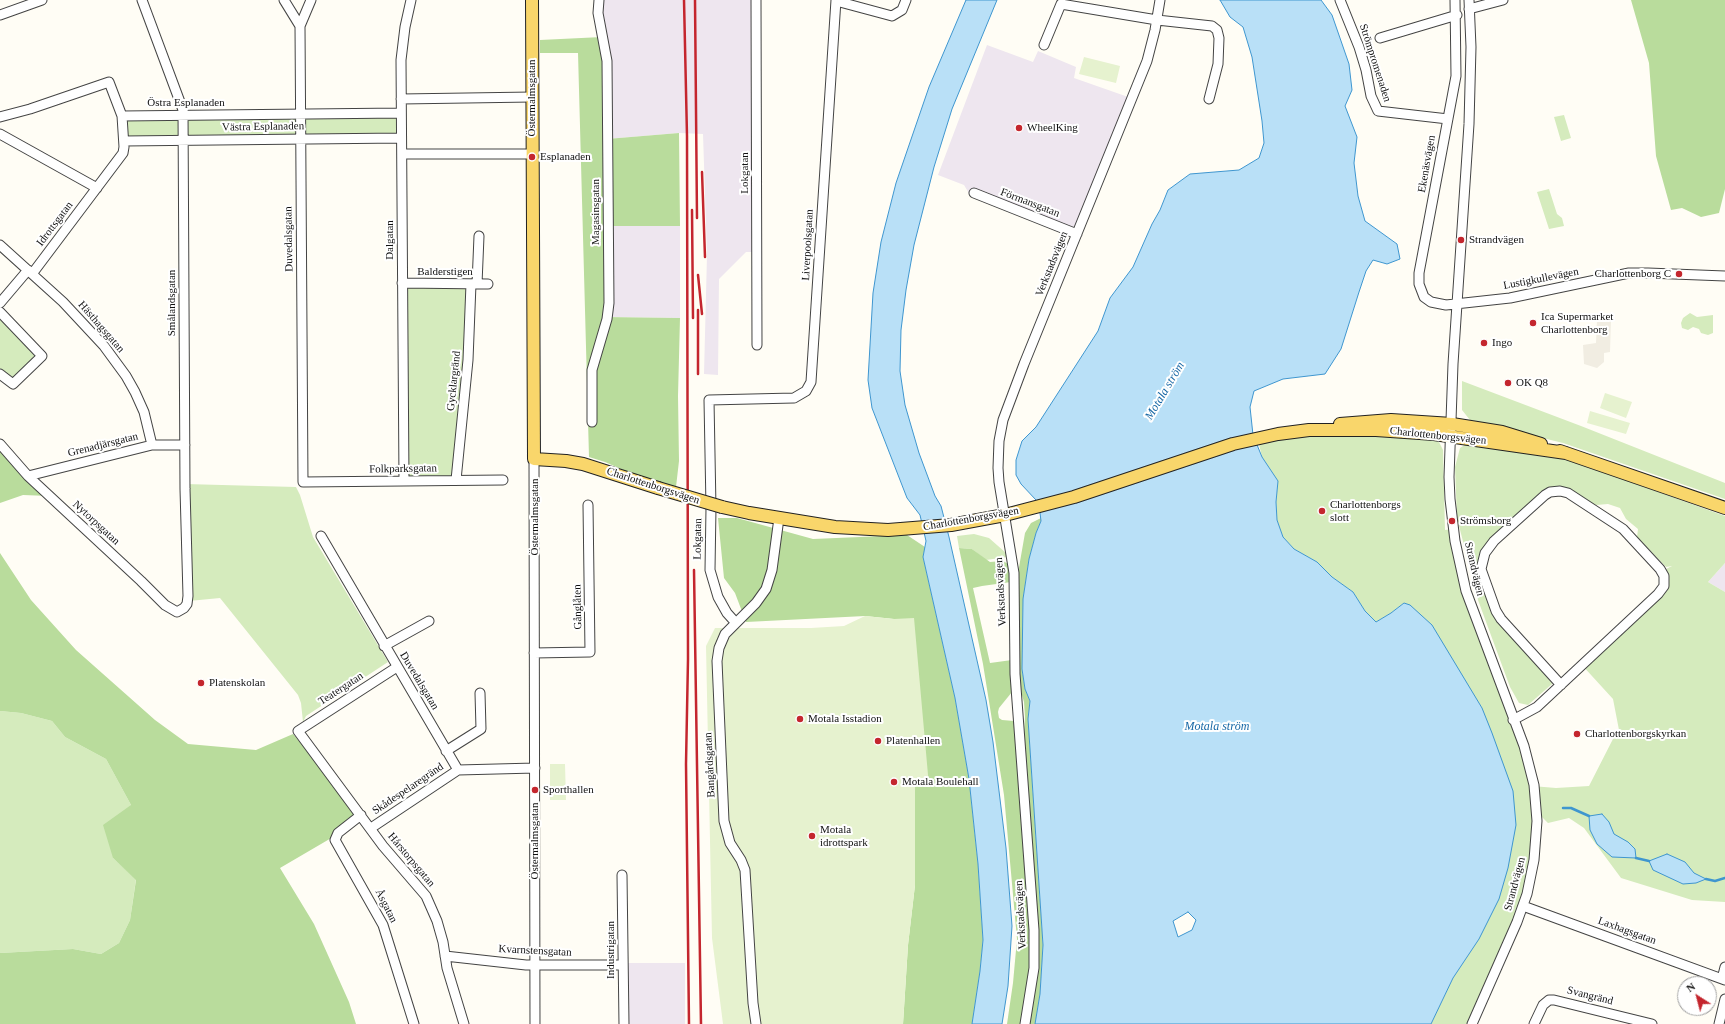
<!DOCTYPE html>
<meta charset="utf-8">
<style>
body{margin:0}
#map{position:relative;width:1725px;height:1024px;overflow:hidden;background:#fffdf5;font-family:"Times New Roman",serif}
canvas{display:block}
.north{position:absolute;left:1677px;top:976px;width:40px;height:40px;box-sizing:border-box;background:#fff;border:1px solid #a0a0a0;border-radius:50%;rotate:324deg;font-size:11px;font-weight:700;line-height:16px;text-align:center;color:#111}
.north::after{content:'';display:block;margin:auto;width:14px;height:18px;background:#c4262e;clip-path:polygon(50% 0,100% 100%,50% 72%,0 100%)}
</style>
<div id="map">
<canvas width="1725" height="1024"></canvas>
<div class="north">N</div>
</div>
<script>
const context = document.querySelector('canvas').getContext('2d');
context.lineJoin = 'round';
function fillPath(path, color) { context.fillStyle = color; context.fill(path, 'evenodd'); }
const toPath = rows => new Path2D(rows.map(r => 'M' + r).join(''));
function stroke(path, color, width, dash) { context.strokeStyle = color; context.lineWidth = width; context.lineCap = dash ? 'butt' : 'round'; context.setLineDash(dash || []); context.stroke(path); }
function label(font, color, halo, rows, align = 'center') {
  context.font = font + ' "Times New Roman",serif'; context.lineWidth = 4; context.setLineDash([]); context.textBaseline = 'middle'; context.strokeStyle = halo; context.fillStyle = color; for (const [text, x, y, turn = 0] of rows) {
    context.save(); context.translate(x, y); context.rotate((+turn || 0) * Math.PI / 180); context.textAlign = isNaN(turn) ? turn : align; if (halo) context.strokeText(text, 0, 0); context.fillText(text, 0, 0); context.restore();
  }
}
const industrial = toPath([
 [603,0,755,0,754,252,746,252,719,279,718,375,704,374,707,255,703,134,679,133,607,139,601,32,593,14],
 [987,45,1033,62,1038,51,1076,67,1074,78,1131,98,1076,235,970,195,964,185,938,175],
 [609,226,680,226,680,318,603,317],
 [1725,563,1725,592,1708,582],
 [625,963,685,963,685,1024,626,1024]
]);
const green = toPath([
 [400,110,400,135,123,139,121,115],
 [1564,115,1571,138,1561,141,1554,117],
 [1549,189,1557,214,1562,218,1564,226,1549,229,1537,192],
 [401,280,471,281,458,477,401,481],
 [0,312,42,355,12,379,0,372],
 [1690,313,1697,317,1713,315,1713,333,1708,335,1701,333,1699,329,1693,327,1688,330,1682,328,1681,323,1683,318],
 [1462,381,1581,426,1725,483,1725,499,1563,443,1470,420,1462,410],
 [1334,435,1427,437,1439,442,1443,450,1445,530,1452,529,1487,648,1505,699,1532,786,1556,788,1589,786,1614,737,1619,730,1613,699,1581,664,1664,586,1662,571,1672,566,1666,567,1637,537,1638,529,1626,519,1620,508,1608,504,1596,505,1581,498,1543,492,1531,501,1485,546,1479,557,1479,569,1499,623,1525,652,1551,678,1552,684,1528,705,1519,703,1510,687,1478,600,1457,518,1455,467,1460,448,1466,444,1488,445,1572,461,1725,516,1725,563,1708,582,1725,592,1725,902,1692,900,1621,878,1584,828,1569,818,1548,823,1535,810,1536,847,1523,906,1469,1024,1431,1024,1453,978,1479,939,1482,708,1464,680,1404,603,1391,613,1376,622,1365,611,1353,592,1332,577,1317,562,1294,549,1283,537,1277,520,1276,502,1278,481,1262,457,1259,444,1304,436],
 [185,484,296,487,300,495,313,537,388,662,306,716,303,722,301,703,298,695,220,598,189,601],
 [974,534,989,538,1006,553,1007,557,986,560,972,549,959,548,957,536],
 [0,711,21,713,52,721,65,737,106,759,131,805,113,858,136,879,130,920,119,943,101,954,73,949,0,953]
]);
const forest = toPath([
 [1631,0,1725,0,1725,189,1719,213,1701,217,1682,208,1671,210,1656,156,1649,63],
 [602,37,607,139,679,133,680,226,609,226,603,317,680,318,678,396,679,461,676,487,639,477,605,462,589,457,578,53,540,53,540,40],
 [0,442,49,496,23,495,0,503],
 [718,518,737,518,813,539,907,535,925,547,923,557,955,698,969,779,978,864,983,940,980,971,972,1024,903,1024,908,945,915,885,914,619,894,619,865,616,746,622,735,593,724,578],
 [1041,518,1041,521,1036,533,1029,559,1023,599,1022,669,1025,689,1030,701,1028,719,1043,945,1040,994,1035,1024,1029,1024,1038,969,1038,939,1024,734,1025,717,1024,702,1019,685,1018,573,1025,533,1031,523],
 [959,548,972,549,990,562,1003,561,1010,565,1011,582,982,586,973,588,990,663,1012,660,1012,692,999,708,998,712,999,718,1002,720,1014,721,1030,922,1031,956,1029,984,1021,1024,1007,1024,1013,983,1017,939,1004,795,983,664],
 [0,553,31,600,76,650,155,720,188,744,256,750,293,734,360,813,333,837,280,868,314,924,349,1002,356,1024,0,1024,0,953,73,949,101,954,119,943,130,920,136,880,113,858,103,825,131,805,106,759,65,737,52,721,21,713,0,711]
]);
const pitch = toPath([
 [1084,57,1120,66,1116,83,1079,74],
 [1605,393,1632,402,1626,418,1600,408],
 [1590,411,1630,423,1626,434,1587,423],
 [865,616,894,619,914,618,929,786,915,787,915,885,908,945,903,1024,723,1024,712,938,706,646,715,628,811,628,844,626],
 [550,764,565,764,566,800,550,800]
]);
const plaza = toPath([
 [1597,319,1611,319,1610,352,1604,353,1604,362,1597,368,1584,364,1583,345,1596,343]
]);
const water = toPath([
 [966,0,997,0,952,109,934,167,914,245,906,290,901,330,900,371,905,405,919,453,935,496,941,506,949,537,986,700,993,742,1006,848,1012,926,1008,986,1002,1024,972,1024,980,971,983,940,978,864,969,779,955,698,923,557,926,541,920,515,907,498,872,408,868,380,873,293,881,242,896,183,929,87,966,0],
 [1220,0,1321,0,1332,15,1349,64,1352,90,1345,106,1357,137,1354,163,1358,196,1365,221,1397,244,1400,259,1387,264,1373,260,1366,271,1359,292,1341,349,1325,374,1283,379,1254,391,1250,407,1253,435,1262,457,1278,481,1276,502,1277,520,1283,537,1294,549,1317,562,1332,577,1353,592,1365,611,1376,622,1391,613,1404,603,1410,605,1432,625,1482,708,1492,733,1513,791,1516,825,1508,868,1499,899,1479,939,1453,978,1431,1024,1035,1024,1040,994,1043,945,1028,719,1030,701,1025,689,1022,669,1023,599,1029,559,1036,533,1041,521,1039,505,1036,500,1021,484,1016,475,1016,460,1022,441,1036,427,1098,331,1110,298,1133,267,1152,224,1160,210,1168,190,1190,174,1239,170,1259,158,1264,143,1262,121,1252,57,1243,27,1230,17,1220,0],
 [1188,912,1196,920,1192,930,1178,937,1173,921,1188,912],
 [1602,814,1609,822,1614,834,1628,842,1635,849,1636,858,1612,857,1597,844,1590,830,1589,816,1602,814],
 [1667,854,1685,862,1694,873,1706,879,1696,883,1683,884,1653,870,1649,861,1667,854]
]);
const stream = toPath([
 [1563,808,1571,808,1589,816],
 [1636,858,1649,861],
 [1706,879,1715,881,1725,878]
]);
const minor = toPath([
 [284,0,300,26,303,482,503,480],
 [756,0,757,345],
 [1340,0,1359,47,1366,70,1371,96,1378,111,1448,119],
 [1455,0,1456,76,1419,273,1419,284,1424,297,1431,302,1446,305,1510,298,1629,273,1648,273,1725,276],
 [1469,0,1471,47,1469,124,1453,364,1449,477,1450,499,1455,541,1466,591,1524,746,1534,785,1537,821,1534,860,1527,894,1517,922,1472,1024],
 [836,1,892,16,902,10,906,0],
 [1469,9,1503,0],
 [0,15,42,0],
 [300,26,311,0],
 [1380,38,1457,15],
 [1044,45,1061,4,1157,20,1212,26,1217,30,1219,38,1218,64,1209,99],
 [401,99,532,97],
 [122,116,401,113],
 [0,117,30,109,109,82,122,116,124,147,123,153,32,274],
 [0,134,97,188],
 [124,141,401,138],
 [402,154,532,154],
 [974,193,1077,234],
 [0,245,63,302,104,346,126,376,135,392,144,412,152,445],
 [402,283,488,284],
 [477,284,479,236],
 [0,303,28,270],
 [0,312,42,356,13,384,0,374],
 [592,422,592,370,607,319,609,303,607,61,598,13,599,0],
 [0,444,28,476,141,581,165,605,177,612,184,608,187,604,188,596,185,489,183,110,142,0],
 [534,459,535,1024],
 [28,476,152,445,185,445],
 [456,480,468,360,471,284],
 [404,481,401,60,405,27,411,0],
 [321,536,458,770,535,768],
 [736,623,727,613,718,597,710,570,711,508,709,400,794,398,806,391,811,382,836,0],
 [384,646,429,621],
 [534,653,590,652,588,505],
 [397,667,298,731,383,846,426,896,437,921,443,942,447,968,464,1024],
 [1513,720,1537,707,1658,594,1664,586,1664,576,1660,569,1623,529,1568,493,1560,491,1550,492,1545,495,1494,541,1485,553,1481,569,1496,611,1501,619,1561,685],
 [446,751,481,729,480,693],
 [361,815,338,833,335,840,383,925,414,1024],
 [371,828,458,770],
 [622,875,624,1024],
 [1523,906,1725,980],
 [445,956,526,965,623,965],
 [1722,979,1725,967],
 [756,1024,753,1003,745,870,741,860,730,843,724,821,717,661,719,648,725,634,756,603,766,589,772,570,779,518],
 [1025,1024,1034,968,1034,930,1015,674,1014,573,999,482,998,468,999,441,1003,420,1024,364,1147,61,1155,30,1160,0],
 [1534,1024,1543,1005,1549,1000,1554,1000,1652,1024],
 [1719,1024,1725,999]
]);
const major = toPath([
 [532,0,534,459,566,461,583,464,658,488],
 [1340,424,1391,420,1452,424,1502,432,1541,444],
 [1560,451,1725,508],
 [722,507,749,513,835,527,888,530,951,525,1005,515,1074,497,1233,444,1278,434,1309,430,1376,430,1434,434,1566,453]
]);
const rail = toPath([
 [684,0,687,136,688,659,686,764,689,1024],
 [695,0,697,218],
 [702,172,705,257],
 [692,210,693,318],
 [698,275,702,314],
 [698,310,698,374],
 [694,570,701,1024]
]);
const majorBridge = toPath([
 [658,488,722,507]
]);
const markers = [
 [1019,128,4,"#c4262e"],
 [532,157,4,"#c4262e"],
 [1461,240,4,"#c4262e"],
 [1679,274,4,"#c4262e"],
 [1533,323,4,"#c4262e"],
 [1484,343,4,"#c4262e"],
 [1508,383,4,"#c4262e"],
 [1322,511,4,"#c4262e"],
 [1452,521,4,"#c4262e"],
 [201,683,4,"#c4262e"],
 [800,719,4,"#c4262e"],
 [1577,734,4,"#c4262e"],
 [878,741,4,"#c4262e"],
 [894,782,4,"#c4262e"],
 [535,790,4,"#c4262e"],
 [812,836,4,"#c4262e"]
];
const streetNames = [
 ["Strömpromenaden",1375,63,72],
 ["Östermalmsgatan",532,98,-90],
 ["Östra Esplanaden",186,103],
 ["Västra Esplanaden",263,127,-1],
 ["Ekenäsvägen",1427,164,-80],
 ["Lokgatan",745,173,-90],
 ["Förmansgatan",1030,203,21],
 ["Magasinsgatan",596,212,-90],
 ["Idrottsgatan",55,224,-53],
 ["Duvedalsgatan",289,239,-91],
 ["Dalgatan",390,240,-90],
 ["Liverpoolsgatan",808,245,-87],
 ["Verkstadsvägen",1052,264,-68],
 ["Balderstigen",445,272],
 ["Lustigkullevägen",1541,279,-11],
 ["Smålandsgatan",172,303,-90],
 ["Hästhagsgatan",101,327,49],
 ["Gycklargränd",454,381,-84],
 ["Charlottenborgsvägen",1438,436,6],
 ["Grenadjärsgatan",103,445,-14],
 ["Folkparksgatan",403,469,-1],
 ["Charlottenborgsvägen",653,486,18],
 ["Östermalmsgatan",535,517,-90],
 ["Charlottenborgsvägen",971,519,-10],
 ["Nytorpsgatan",96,523,43],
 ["Lokgatan",698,539,-89],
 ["Strandvägen",1474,569,77],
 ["Verkstadsvägen",1001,592,-93],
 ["Gånglåten",578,607,-91],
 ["Duvedalsgatan",419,681,59],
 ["Teatergatan",341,689,-33],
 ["Bangårdsgatan",710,765,-93],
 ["Skådespelaregränd",408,789,-34],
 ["Östermalmsgatan",535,841,-90],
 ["Hårstorpsgatan",411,860,50],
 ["Strandvägen",1515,884,-75],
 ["Åsgatan",386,906,63],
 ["Verkstadsvägen",1021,915,-93],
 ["Laxhagsgatan",1627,931,20],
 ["Industrigatan",611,950,-90],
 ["Kvarnstensgatan",535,951,3],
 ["Svangränd",1590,996,14]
];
const poiNames = [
 ["WheelKing",1027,128],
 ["Esplanaden",540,157],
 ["Strandvägen",1469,240],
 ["Charlottenborg C",1671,274,"right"],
 ["Ica Supermarket",1541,317],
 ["Charlottenborg",1541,330],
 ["Ingo",1492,343],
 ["OK Q8",1516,383],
 ["Charlottenborgs",1330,505],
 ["slott",1330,518],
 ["Strömsborg",1460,521],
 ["Platenskolan",209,683],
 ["Motala Isstadion",808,719],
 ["Charlottenborgskyrkan",1585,734],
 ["Platenhallen",886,741],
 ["Motala Boulehall",902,782],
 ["Sporthallen",543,790],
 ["Motala",820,830],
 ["idrottspark",820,843]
];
const waterNames = [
 ["Motala ström",1165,391,-59],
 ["Motala ström",1217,727]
];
fillPath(industrial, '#eee6ef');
fillPath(green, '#d5ebbd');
fillPath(forest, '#b9dc9c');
fillPath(pitch, '#e6f2cf');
fillPath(plaza, '#f1ede2');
fillPath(water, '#b9e0f7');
stroke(water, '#3f96cf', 1);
stroke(stream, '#3f96cf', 2.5);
stroke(minor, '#444', 11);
stroke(major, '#222', 14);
stroke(minor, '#fff', 9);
stroke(major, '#f9d66b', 12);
stroke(rail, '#c4262e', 2.5);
stroke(majorBridge, '#222', 14, []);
stroke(majorBridge, '#f9d66b', 12);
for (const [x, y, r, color] of markers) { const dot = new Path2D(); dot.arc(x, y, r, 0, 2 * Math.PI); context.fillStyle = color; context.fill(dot); stroke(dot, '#fff', 1.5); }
label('11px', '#111', '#fff', streetNames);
label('11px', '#111', '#fff', poiNames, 'left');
label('italic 12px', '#1768a6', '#fff', waterNames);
</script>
